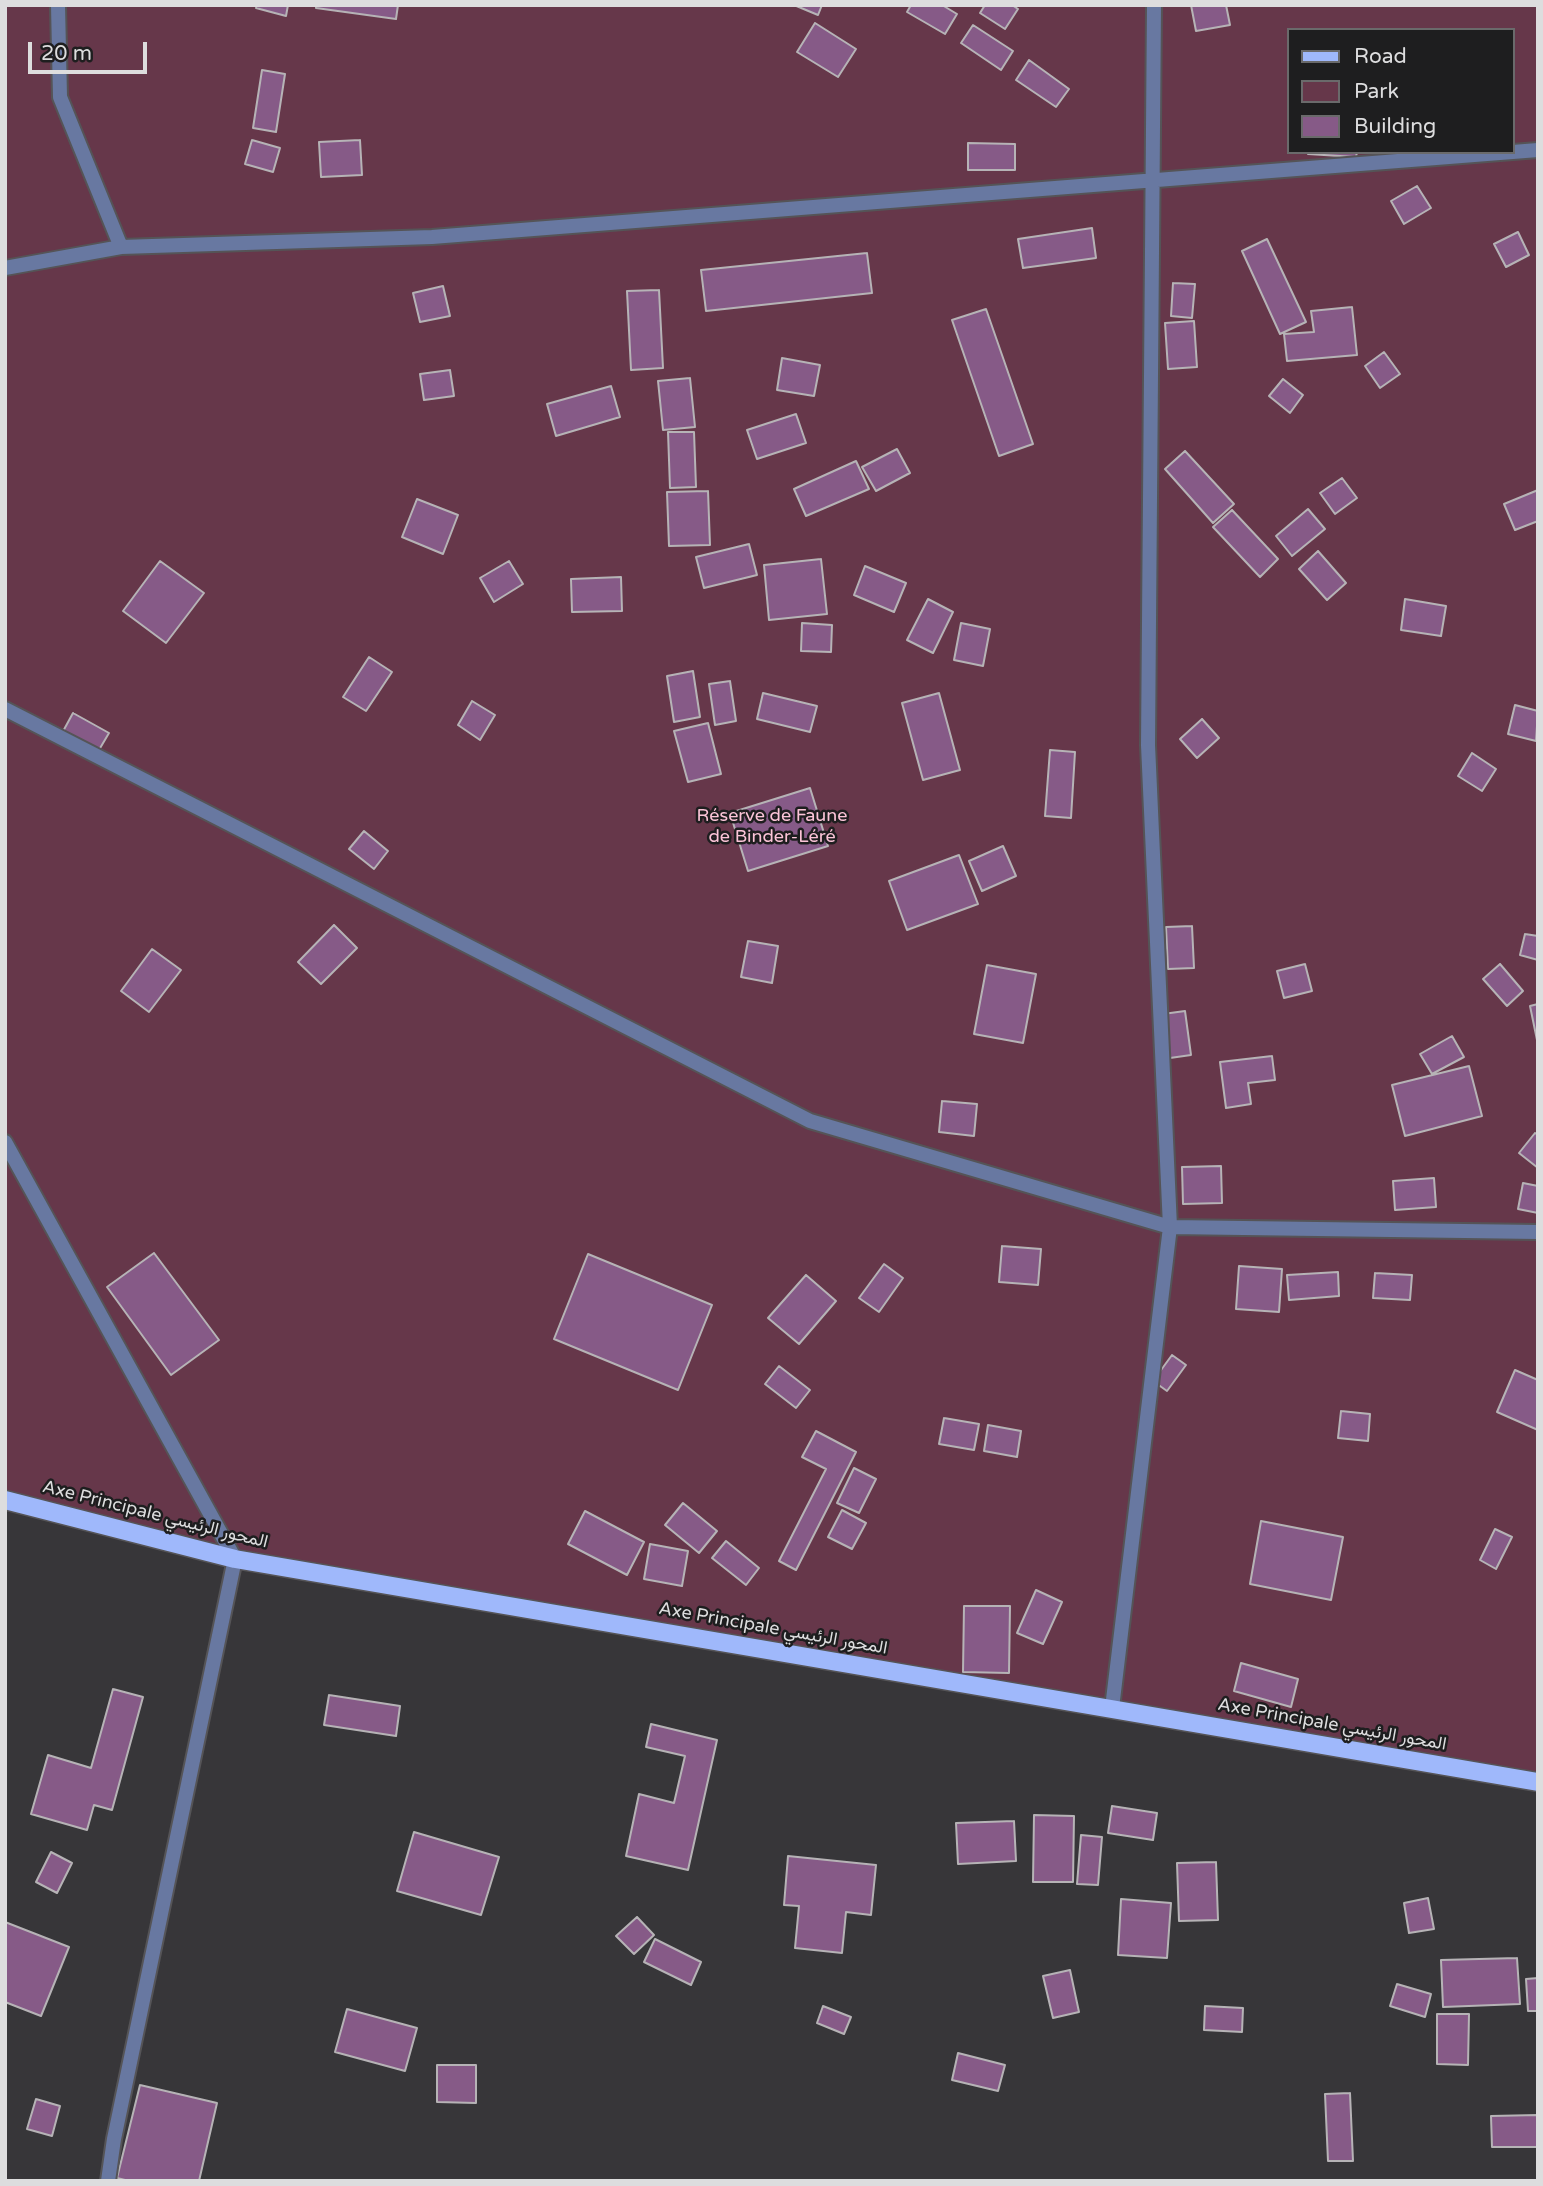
<!DOCTYPE html>
<meta charset="utf-8">
<style>
body{margin:0}
#map{position:relative;width:1543px;height:2186px;overflow:hidden;background:#373639;font-family:"Varela Round",sans-serif}
canvas{display:block}
.frame{position:absolute;inset:0;border:7px solid #ddddde;pointer-events:none}
.legend{position:absolute;left:1287px;top:28px;width:228px;height:126px;box-sizing:border-box;background:#1e1e1f;border:2px solid #6a6a6b;margin:0;padding:9px 12px;list-style:none;font-size:21px;color:#ddddde}
.legend li{display:flex;align-items:center;gap:14px;height:35px}
.legend b{width:35px;border:2px solid #6a6a6b}
.scale{position:absolute;left:28px;top:42px;width:119px;height:32px;box-sizing:border-box;border:4px solid #ddddde;border-top:0;padding-left:9px;font-size:21px;line-height:24px;white-space:nowrap;color:#ddddde;-webkit-text-stroke:5px #1e1e1f;paint-order:stroke}
</style>
<div id="map">
<canvas width="1543" height="2186"></canvas>
<div class="frame"></div>
<ul class="legend">
<li><b style="height:9px;background:#9fb8fb"></b>Road</li>
<li><b style="height:19px;background:#66374a"></b>Park</li>
<li><b style="height:19px;background:#865a87"></b>Building</li>
</ul>
<div class="scale">20 m</div>
</div>
<script>
const context = document.querySelector('canvas').getContext('2d');
context.lineJoin = 'round';
function fillPath(path, color) { context.fillStyle = color; context.fill(path, 'evenodd'); }
const toPath = rows => new Path2D(rows.map(r => 'M' + r).join(''));
function stroke(path, color, width, dash) { context.strokeStyle = color; context.lineWidth = width; context.lineCap = dash ? 'butt' : 'round'; context.setLineDash(dash || []); context.stroke(path); }
function label(font, color, halo, rows, align = 'center') {
  context.font = font + ' "Varela Round",Vazirmatn,sans-serif'; context.lineWidth = 5; context.setLineDash([]); context.textBaseline = 'middle'; context.strokeStyle = halo; context.fillStyle = color; for (const [text, x, y, turn = 0] of rows) {
    context.save(); context.translate(x, y); context.rotate((+turn || 0) * Math.PI / 180); context.textAlign = isNaN(turn) ? turn : align; if (halo) context.strokeText(text, 0, 0); context.fillText(text, 0, 0); context.restore();
  }
}
const green = toPath([
 [5,5,1538,5,1538,1782,325,1573,5,1500],
 [1289,30,1513,30,1513,152,1289,152]
]);
const building = toPath([
 [257,5,288,5,286,16,256,8,257,5],
 [316,5,398,5,396,19,316,8,316,5],
 [794,5,822,5,818,15,794,5],
 [911,5,942,5,957,14,945,34,907,12,911,5],
 [985,5,1012,5,1018,9,1005,29,980,13,985,5],
 [1191,5,1226,5,1230,25,1196,31,1191,5],
 [815,23,856,49,838,77,797,52,815,23],
 [973,25,1013,51,1001,70,961,43,973,25],
 [1029,60,1069,89,1056,107,1016,80,1029,60],
 [262,70,285,74,276,132,253,128,262,70],
 [252,140,280,148,273,172,245,164,252,140],
 [360,140,362,175,321,177,319,142,360,140],
 [968,143,1015,144,1015,170,968,170,968,143],
 [1308,152,1357,152,1356,157,1308,154,1308,152],
 [1417,186,1431,208,1404,224,1391,201,1417,186],
 [1092,228,1096,258,1023,268,1018,239,1092,228],
 [1518,232,1529,255,1506,267,1494,244,1518,232],
 [1267,239,1306,322,1280,334,1242,251,1267,239],
 [867,253,872,293,706,311,701,270,867,253],
 [1173,283,1195,284,1192,318,1171,316,1173,283],
 [443,286,450,316,420,322,413,293,443,286],
 [659,290,663,368,631,370,627,291,659,290],
 [1352,307,1357,355,1287,361,1284,334,1314,332,1311,311,1352,307],
 [986,309,1033,444,999,456,952,320,986,309],
 [1194,321,1197,367,1168,369,1165,323,1194,321],
 [1384,352,1400,374,1380,388,1365,366,1384,352],
 [782,358,820,365,814,396,777,390,782,358],
 [450,370,454,396,424,400,420,374,450,370],
 [690,378,695,427,663,430,658,381,690,378],
 [1283,379,1303,395,1290,413,1269,396,1283,379],
 [611,386,620,417,556,436,547,404,611,386],
 [796,414,806,443,757,459,747,430,796,414],
 [668,432,694,432,696,487,670,488,668,432],
 [897,449,910,473,876,491,862,467,897,449],
 [1185,451,1234,504,1213,523,1165,469,1185,451],
 [856,461,869,489,806,516,794,489,856,461],
 [1342,478,1357,498,1335,514,1320,493,1342,478],
 [1538,490,1538,521,1515,530,1504,504,1538,490],
 [708,491,710,545,669,546,667,492,708,491],
 [417,499,458,515,443,554,402,537,417,499],
 [1308,509,1325,529,1292,556,1276,536,1308,509],
 [1232,510,1278,559,1260,577,1213,527,1232,510],
 [749,544,757,575,704,588,696,557,749,544],
 [1318,551,1346,583,1327,600,1299,569,1318,551],
 [821,559,827,614,769,620,764,565,821,559],
 [160,561,204,593,166,643,123,611,160,561],
 [509,561,523,584,494,602,480,578,509,561],
 [865,566,906,583,894,612,854,595,865,566],
 [621,577,622,611,572,612,571,579,621,577],
 [928,599,953,612,933,653,907,640,928,599],
 [1405,599,1446,606,1441,636,1401,630,1405,599],
 [802,623,832,625,831,652,801,651,802,623],
 [961,623,990,629,983,666,954,660,961,623],
 [369,657,392,672,366,711,343,697,369,657],
 [693,671,700,717,674,722,667,676,693,671],
 [730,681,736,721,715,725,709,684,730,681],
 [763,693,817,706,810,732,757,719,763,693],
 [939,693,960,770,923,780,902,703,939,693],
 [472,701,495,715,480,740,458,725,472,701],
 [1515,705,1538,711,1536,741,1508,734,1515,705],
 [73,713,109,733,96,755,61,735,73,713],
 [1202,719,1219,738,1197,758,1180,739,1202,719],
 [708,723,721,774,688,782,674,731,708,723],
 [1050,750,1075,752,1071,818,1045,816,1050,750],
 [1472,753,1496,769,1482,791,1458,776,1472,753],
 [810,788,828,846,748,871,730,813,810,788],
 [364,831,388,851,374,869,349,849,364,831],
 [1003,846,1016,876,982,891,969,861,1003,846],
 [959,855,978,904,907,930,889,881,959,855],
 [334,925,357,948,321,984,298,962,334,925],
 [1192,926,1194,968,1168,969,1166,927,1192,926],
 [1525,934,1538,936,1538,960,1520,955,1525,934],
 [748,941,778,946,772,983,741,977,748,941],
 [152,949,181,970,149,1012,121,991,152,949],
 [1305,964,1312,991,1284,998,1277,971,1305,964],
 [1500,964,1523,991,1507,1006,1483,979,1500,964],
 [987,965,1036,974,1023,1043,974,1034,987,965],
 [1538,1004,1538,1040,1537,1040,1530,1006,1538,1004],
 [1185,1011,1191,1055,1170,1058,1163,1014,1185,1011],
 [1452,1036,1464,1057,1432,1074,1420,1054,1452,1036],
 [1272,1056,1275,1080,1248,1083,1251,1104,1226,1108,1220,1062,1272,1056],
 [1469,1066,1482,1116,1405,1136,1392,1085,1469,1066],
 [942,1101,977,1104,974,1136,939,1132,942,1101],
 [1535,1133,1538,1135,1538,1168,1519,1153,1535,1133],
 [1221,1166,1222,1203,1183,1204,1182,1167,1221,1166],
 [1434,1178,1436,1207,1395,1210,1393,1181,1434,1178],
 [1523,1183,1538,1186,1538,1213,1518,1209,1523,1183],
 [1002,1246,1041,1249,1038,1285,999,1282,1002,1246],
 [154,1253,219,1340,171,1375,107,1287,154,1253],
 [588,1254,712,1305,678,1390,554,1339,588,1254],
 [884,1264,903,1278,879,1312,859,1298,884,1264],
 [1239,1266,1282,1269,1279,1312,1236,1309,1239,1266],
 [1338,1272,1339,1296,1289,1300,1287,1275,1338,1272],
 [1375,1273,1412,1275,1410,1300,1373,1298,1375,1273],
 [806,1275,836,1301,799,1344,768,1318,806,1275],
 [1172,1355,1186,1365,1167,1391,1153,1381,1172,1355],
 [779,1366,810,1390,796,1408,765,1384,779,1366],
 [1515,1370,1538,1380,1538,1430,1497,1412,1515,1370],
 [1341,1411,1370,1414,1368,1441,1338,1438,1341,1411],
 [944,1418,979,1424,974,1450,939,1444,944,1418],
 [988,1425,1021,1431,1017,1457,984,1451,988,1425],
 [816,1431,856,1452,796,1570,779,1561,826,1469,802,1457,816,1431],
 [854,1468,876,1479,859,1513,837,1503,854,1468],
 [683,1503,717,1531,699,1553,665,1525,683,1503],
 [842,1510,866,1523,852,1549,828,1537,842,1510],
 [585,1511,644,1542,627,1575,568,1544,585,1511],
 [1261,1521,1343,1537,1331,1600,1250,1584,1261,1521],
 [1495,1529,1512,1537,1496,1569,1480,1560,1495,1529],
 [726,1541,759,1568,746,1585,712,1558,726,1541],
 [650,1544,688,1551,682,1586,644,1579,650,1544],
 [1036,1590,1062,1602,1043,1644,1017,1633,1036,1590],
 [964,1606,1010,1606,1009,1673,963,1672,964,1606],
 [1241,1663,1298,1679,1291,1707,1234,1691,1241,1663],
 [113,1689,143,1697,112,1810,94,1805,87,1830,31,1814,48,1755,91,1768,113,1689],
 [329,1695,400,1706,396,1736,324,1725,329,1695],
 [651,1724,717,1740,688,1870,626,1856,639,1794,674,1803,685,1756,646,1747,651,1724],
 [1112,1806,1157,1813,1153,1840,1108,1833,1112,1806],
 [1034,1815,1074,1816,1073,1882,1033,1882,1034,1815],
 [1014,1821,1016,1861,958,1864,956,1823,1014,1821],
 [414,1832,499,1857,481,1915,397,1891,414,1832],
 [1081,1835,1102,1837,1098,1885,1077,1884,1081,1835],
 [51,1852,72,1863,57,1893,36,1882,51,1852],
 [788,1856,876,1865,871,1915,846,1912,842,1953,795,1948,799,1906,784,1905,788,1856],
 [1216,1862,1218,1920,1179,1921,1177,1863,1216,1862],
 [1428,1898,1434,1929,1409,1933,1404,1903,1428,1898],
 [1121,1899,1171,1903,1167,1958,1118,1955,1121,1899],
 [637,1917,654,1935,634,1954,616,1936,637,1917],
 [5,1922,69,1947,41,2016,5,2002,5,1922],
 [655,1939,701,1962,691,1985,644,1962,655,1939],
 [1517,1958,1520,2004,1443,2007,1441,1960,1517,1958],
 [1070,1970,1079,2012,1053,2018,1043,1976,1070,1970],
 [1538,1978,1538,2011,1528,2011,1526,1979,1538,1978],
 [1397,1984,1431,1994,1425,2017,1390,2006,1397,1984],
 [823,2006,851,2017,844,2034,817,2023,823,2006],
 [1205,2006,1243,2008,1242,2032,1204,2030,1205,2006],
 [347,2009,417,2028,405,2071,335,2052,347,2009],
 [1437,2014,1469,2014,1468,2065,1437,2064,1437,2014],
 [958,2053,1005,2065,998,2091,952,2080,958,2053],
 [437,2065,476,2065,476,2103,437,2102,437,2065],
 [140,2085,217,2103,199,2181,129,2181,117,2178,140,2085],
 [1350,2093,1353,2161,1328,2161,1325,2094,1350,2093],
 [36,2099,60,2106,52,2136,27,2129,36,2099],
 [1538,2115,1538,2147,1492,2147,1491,2116,1538,2115]
]);
const minor = toPath([
 [58,5,60,97,121,247],
 [5,268,121,247,432,237,1538,150],
 [5,709,810,1121,1170,1227,1538,1232],
 [5,1142,235,1559,114,2139,108,2181],
 [1112,1708,1170,1227,1148,745,1154,5]
]);
const primary = toPath([
 [5,1500,235,1559,1538,1782]
]);
const parkNames = [
 ["Réserve de Faune",772,816],
 ["de Binder-Léré",772,837]
];
const streetNames = [
 ["Axe Principale المحور الرئيسي",155,1515,14],
 ["Axe Principale المحور الرئيسي",773,1629,10],
 ["Axe Principale المحور الرئيسي",1332,1725,10]
];
fillPath(green, '#66374a');
fillPath(building, '#865a87');
stroke(building, '#b6b3b6', 2);
stroke(minor, '#555457', 18);
stroke(primary, '#555457', 21);
stroke(minor, '#6878a1', 14);
stroke(primary, '#9fb8fb', 18);
label('18px', '#fcc4d8', '#1e1e1f', parkNames);
label('18px', '#ddddde', '#1e1e1f', streetNames);
</script>
